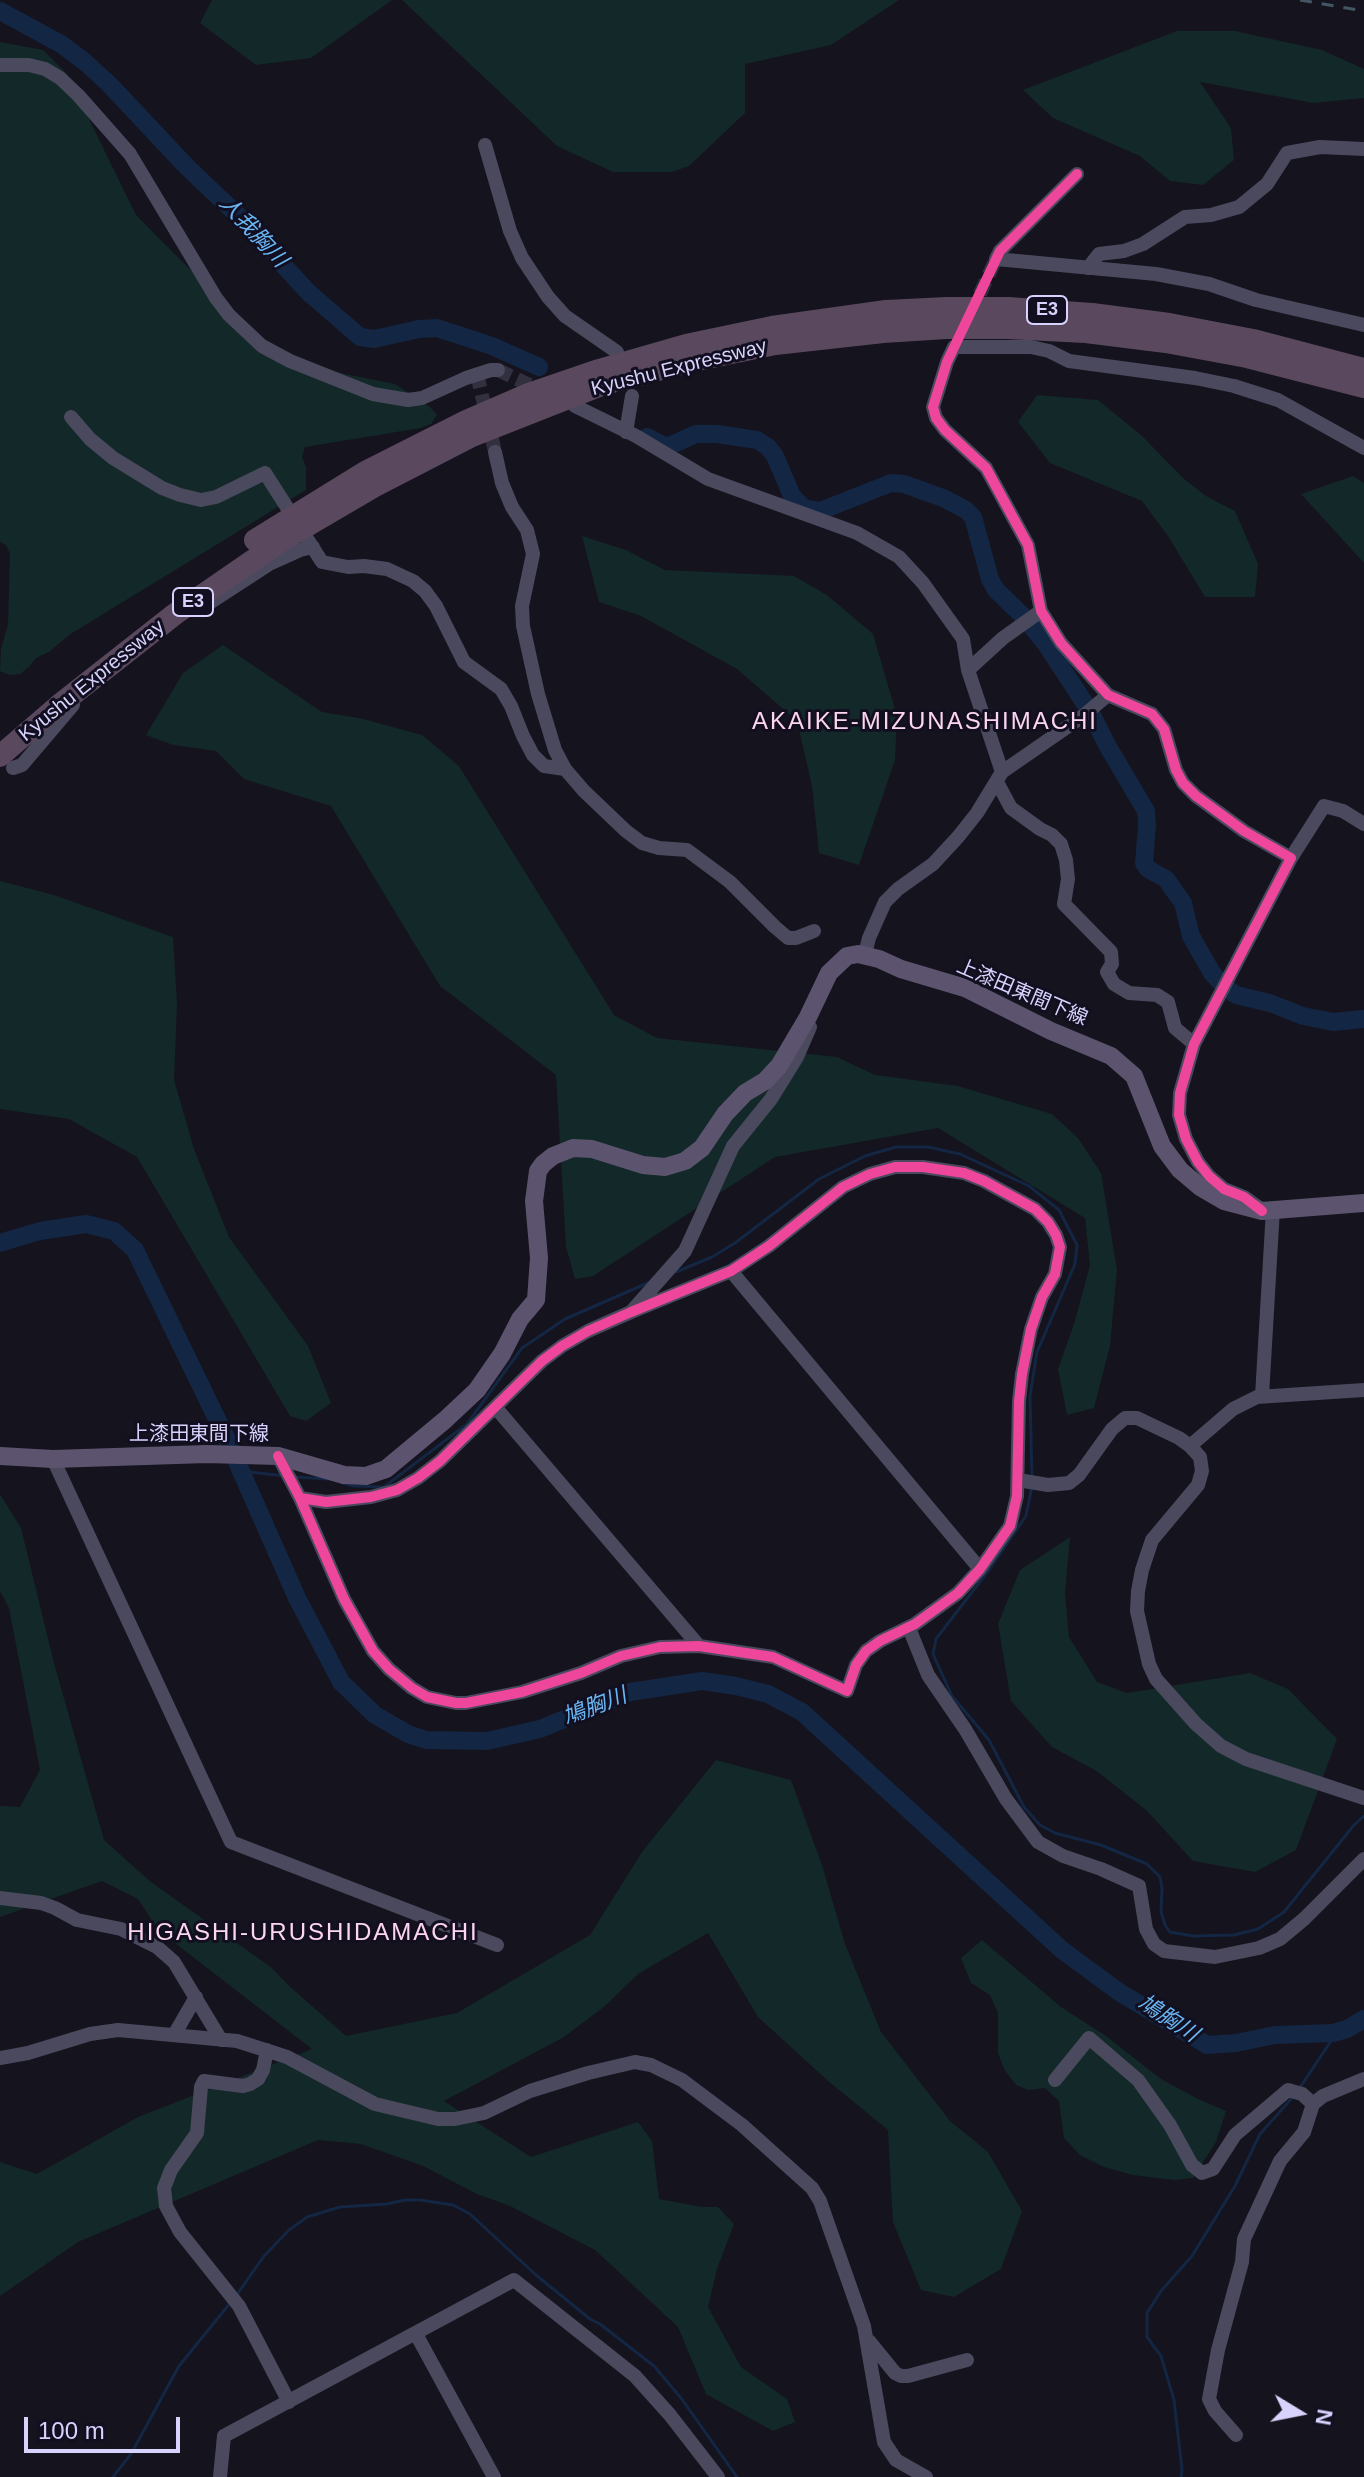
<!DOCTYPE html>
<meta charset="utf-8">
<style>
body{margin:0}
#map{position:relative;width:1364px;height:2477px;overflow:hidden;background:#15131d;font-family:Arial,sans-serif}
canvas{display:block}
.north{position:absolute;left:1260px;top:2373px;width:80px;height:80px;-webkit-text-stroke:6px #120f21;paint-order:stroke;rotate:100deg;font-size:22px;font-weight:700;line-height:32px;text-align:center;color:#d7d3fc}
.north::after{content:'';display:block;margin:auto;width:28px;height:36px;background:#d7d3fc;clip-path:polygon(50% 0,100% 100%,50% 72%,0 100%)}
.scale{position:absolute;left:24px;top:2417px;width:156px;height:36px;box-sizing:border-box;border:4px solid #d7d3fc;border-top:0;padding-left:10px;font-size:24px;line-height:28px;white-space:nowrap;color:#d7d3fc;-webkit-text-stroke:6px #120f21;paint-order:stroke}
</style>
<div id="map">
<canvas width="1364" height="2477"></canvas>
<div class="north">N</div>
<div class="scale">100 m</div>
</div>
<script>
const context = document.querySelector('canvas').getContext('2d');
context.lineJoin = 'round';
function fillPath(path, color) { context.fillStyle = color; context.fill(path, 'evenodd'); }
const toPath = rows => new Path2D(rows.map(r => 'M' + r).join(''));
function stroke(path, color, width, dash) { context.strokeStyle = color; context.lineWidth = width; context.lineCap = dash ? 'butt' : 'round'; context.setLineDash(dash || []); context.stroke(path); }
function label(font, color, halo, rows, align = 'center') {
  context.font = font + ' Arial,"Noto Sans JP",sans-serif'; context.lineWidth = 6; context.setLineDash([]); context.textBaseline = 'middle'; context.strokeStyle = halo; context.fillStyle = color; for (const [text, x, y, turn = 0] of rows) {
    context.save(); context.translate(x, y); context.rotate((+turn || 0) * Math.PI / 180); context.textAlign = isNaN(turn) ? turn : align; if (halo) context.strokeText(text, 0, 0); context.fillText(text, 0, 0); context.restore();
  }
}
const green = toPath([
 [212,0,392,0,311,58,256,65,200,23],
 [402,0,899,0,831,45,745,64,745,113,689,166,672,172,613,172,557,146],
 [1177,31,1235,31,1322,50,1364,69,1364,98,1313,103,1200,82,1231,128,1234,160,1203,185,1170,181,1140,156,1053,118,1023,90],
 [0,42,43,50,67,74,136,215,281,361,395,384,430,407,437,415,431,424,421,428,305,447,302,457,306,467,306,490,69,635,49,652,36,658,29,667,20,674,9,675,0,671,1,649,8,624,10,554,6,545,0,542],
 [1037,395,1098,400,1141,435,1183,478,1206,496,1235,511,1258,564,1255,597,1205,597,1168,536,1142,501,1050,463,1018,422],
 [1353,476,1364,483,1364,563,1301,494],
 [582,536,626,550,665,570,794,576,827,595,873,634,897,716,895,760,859,865,819,853,812,786,797,721,737,669,641,616,599,602],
 [223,645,322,712,359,718,422,735,459,766,614,1015,657,1038,837,1057,875,1075,958,1086,1052,1114,1078,1138,1101,1173,1117,1270,1110,1346,1094,1408,1067,1415,1058,1369,1074,1324,1090,1265,1085,1218,938,1128,775,1157,593,1276,575,1279,566,1247,556,1075,440,986,331,806,244,779,216,751,173,745,146,735,183,673],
 [0,881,54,895,173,937,177,1004,174,1080,194,1149,229,1237,308,1346,331,1403,306,1421,290,1416,137,1157,69,1119,0,1109],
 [0,1494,21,1528,54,1663,104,1840,151,1882,272,1968,288,1985,346,2036,457,2013,590,1935,642,1852,716,1760,791,1780,822,1865,845,1944,881,2032,950,2121,988,2152,1022,2211,1001,2269,954,2297,921,2290,893,2222,888,2130,828,2081,758,2017,708,1933,638,1974,605,2006,564,2037,444,2101,531,2157,638,2122,652,2141,659,2199,702,2207,718,2207,734,2224,717,2269,708,2307,741,2367,787,2399,795,2422,773,2431,706,2394,678,2327,595,2250,510,2206,477,2194,423,2166,361,2144,318,2140,78,2242,0,2296,0,2162,37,2174,138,2117,312,2049,158,1930,138,1899,102,1881,0,1917,0,1806,20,1807,40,1770,9,1608,0,1591],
 [1070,1537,1065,1593,1069,1637,1097,1682,1127,1693,1250,1673,1288,1689,1337,1739,1296,1850,1255,1872,1193,1861,1146,1810,1098,1772,1052,1747,1011,1701,998,1624,1020,1570],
 [982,1940,1061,2007,1106,2036,1161,2079,1198,2099,1226,2111,1216,2142,1193,2178,1174,2180,1133,2175,1104,2167,1080,2155,1064,2138,1059,2101,1045,2088,1028,2090,1016,2085,1004,2069,998,2053,998,2013,990,1995,971,1983,961,1958]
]);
const stream = toPath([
 [676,1272,712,1257,735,1243,819,1179,865,1156,896,1147,928,1147,960,1154,1029,1186,1059,1210,1077,1245,1075,1264,1037,1352,1030,1396,1032,1479],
 [241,1471,285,1476],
 [296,1477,328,1479],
 [343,1483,354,1486,384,1487,467,1424,522,1348,565,1319,650,1282],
 [1032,1486,1026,1516,989,1570,936,1639,933,1654,952,1696,989,1740,1024,1807,1040,1825,1055,1833,1101,1845,1147,1864,1160,1877,1162,1888,1161,1912,1165,1925,1170,1932,1193,1936,1234,1935,1258,1929,1284,1912,1354,1825,1364,1816],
 [1299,2089,1337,2032],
 [236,2296,264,2256,289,2230,307,2217,340,2207,387,2204,405,2200,420,2200,453,2205,470,2214,536,2275,590,2319,600,2324,654,2366,681,2398,737,2477],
 [113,2477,131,2454,179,2366,231,2302],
 [1181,2477,1182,2470,1174,2400,1161,2356,1147,2337,1147,2313,1161,2291,1192,2256,1235,2186,1260,2134,1292,2098]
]);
const river = toPath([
 [0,11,61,44,85,62,110,85,187,167,265,241,284,266,308,292,360,337,374,339,419,329,437,328,492,346,539,367],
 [647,437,667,447,696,434,717,434,757,440,768,447,775,456,792,496,804,508,820,511,891,483,904,484,943,498,966,510,973,517,990,579,996,590,1023,616,1046,644,1091,713,1107,745,1146,811,1147,825,1144,863,1148,869,1166,879,1183,903,1191,936,1212,973,1225,987,1236,995,1270,1003,1303,1016,1333,1022,1364,1019],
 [0,1243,40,1231,86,1224,114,1231,135,1250,230,1446,297,1598,341,1682,375,1715,408,1734,426,1740,487,1741,540,1729,630,1692,702,1681,736,1686,768,1694,802,1712,1062,1950,1119,1992,1207,2045,1236,2043,1275,2035,1333,2033,1347,2029,1364,2019]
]);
const minorTunnel = toPath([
 [971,313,996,259],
 [498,370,542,391],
 [477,374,495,452]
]);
const minor = toPath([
 [0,65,29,65,45,69,60,78,78,95,130,154,216,298,229,315,262,346,290,361,373,394,408,400,422,398,466,378,491,370,498,370],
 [485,145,510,231,522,258,548,297,565,316,617,352],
 [1077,174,1000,251,996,259,1156,274,1209,284,1256,300,1364,325],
 [1088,268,1099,254,1124,251,1143,244,1185,217,1211,215,1239,207,1267,184,1287,153,1320,147,1364,149],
 [575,406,636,436,708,479,857,533,899,557,923,583,963,639,968,670],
 [71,417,90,439,113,458,162,488,180,495,201,500,216,497,265,473,322,562,348,567,364,566,387,569,413,581,425,591,436,606,464,662,501,689,511,706,523,736,533,755,544,766,565,769],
 [626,432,632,396],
 [495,452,502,483,512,507,527,530,533,554,522,606,523,626,538,694,555,750,565,769,584,791,626,831,642,843,659,848,687,850,730,882,775,927,788,938,796,938,814,931],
 [208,604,271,563,300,550,313,547],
 [13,768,22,765,73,705],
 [1002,772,968,670,1003,638,1041,611],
 [997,782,1011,808,1040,829,1052,835,1061,844,1066,860,1068,879,1064,904,1111,952,1112,964,1107,972,1114,984,1129,993,1157,995,1168,1002,1175,1028,1194,1044],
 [1291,858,1324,806,1343,811,1364,824],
 [865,954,869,938,885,902,898,889,933,864,958,837,977,813,1002,772,1083,716,1108,695],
 [1259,1208,1244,1197,1224,1189,1209,1176,1198,1162,1186,1139,1179,1115,1180,1093,1194,1044,1291,858,1244,831,1196,796,1183,783,1176,770,1164,729,1152,714,1108,695,1061,643,1041,611,1028,545,986,468,945,430,936,418,933,407,947,362,954,347,1031,347,1049,351,1069,361,1195,378,1234,386,1278,400,1364,448],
 [731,1271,980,1569],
 [632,1311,685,1251,733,1146,771,1099,797,1057,810,1027],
 [1262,1396,1273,1209],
 [496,1408,699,1646],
 [1190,1446,1233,1409,1257,1397,1364,1390],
 [278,1456,300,1498,344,1599,373,1651,389,1669,412,1688,427,1697,456,1703,466,1703,522,1692,581,1673,621,1656,660,1647,699,1646,773,1657,847,1691,856,1665,866,1651,880,1641,915,1624,958,1593,980,1569,1010,1526,1017,1496,1019,1401,1022,1374,1031,1329,1042,1297,1055,1274,1060,1247,1056,1235,1048,1222,1035,1209,984,1181,964,1173,923,1167,895,1167,870,1174,843,1187,769,1246,731,1271,631,1312,588,1331,562,1346,542,1361,440,1461,418,1478,397,1490,371,1497,326,1502,300,1498],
 [53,1459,231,1842,497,1945],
 [1018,1480,1048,1485,1069,1483,1079,1475,1112,1429,1125,1418,1137,1418,1179,1438,1190,1446,1200,1457,1202,1471,1198,1485,1152,1540,1142,1570,1138,1591,1137,1611,1149,1664,1156,1679,1196,1724,1221,1746,1246,1759,1364,1798],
 [909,1628,928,1675,965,1729,1006,1799,1038,1842,1063,1856,1101,1869,1139,1886,1146,1929,1154,1944,1164,1951,1215,1957,1259,1948,1280,1939,1304,1919,1364,1859],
 [0,1898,41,1903,55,1908,77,1920,121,1929,157,1947,174,1962,221,2040],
 [174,2035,196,1997],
 [267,2050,263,2070,258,2079,250,2084,243,2086,204,2081,201,2087,197,2133,171,2170,164,2188,166,2206,180,2232,239,2306,289,2402],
 [0,2058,28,2053,90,2034,118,2030,237,2041,287,2057,375,2104,438,2119,455,2119,484,2113,530,2091,588,2073,635,2062,651,2065,682,2080,742,2125,812,2188,820,2201,864,2326,884,2442,896,2460,926,2477],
 [1055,2080,1089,2038,1138,2080,1170,2125,1192,2165,1202,2173,1213,2169,1235,2135,1288,2090,1302,2094,1313,2104],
 [416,2334,494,2477],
 [869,2341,895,2373,901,2376,908,2376,967,2360],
 [1236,2435,1215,2411,1209,2399,1218,2350,1242,2262,1244,2239,1280,2161,1304,2132,1313,2104,1323,2096,1364,2079],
 [220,2477,224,2436,514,2280,635,2376,670,2415,718,2477]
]);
const major = toPath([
 [0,1456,53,1459,207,1454,278,1456,344,1475,366,1476,386,1469,445,1420,477,1390,502,1354,520,1319,536,1300,539,1258,534,1201,538,1171,543,1164,553,1156,573,1148,592,1149,643,1165,665,1167,685,1161,702,1148,725,1114,745,1093,765,1081,779,1066,808,1017,829,973,847,956,858,954,879,959,901,969,965,988,1051,1031,1111,1056,1134,1076,1162,1146,1180,1170,1200,1187,1224,1201,1262,1211,1364,1203]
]);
const highway = toPath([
 [255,540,365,472,466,421,526,395,599,370,686,345,772,327,886,311,947,308,1008,308,1092,314,1169,324,1253,340,1364,369],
 [0,756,58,706,175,614,281,541,375,486,472,436,604,384,688,362,775,344,883,332,946,328,1007,328,1086,332,1166,342,1247,357,1364,387]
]);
const rail = toPath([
 [1300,0,1364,11]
]);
const cycleway = toPath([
 [1077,174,1000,251,947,362,933,407,936,418,945,430,986,468,1028,545,1041,611,1061,643,1108,695,1152,714,1164,729,1176,770,1183,783,1196,796,1244,831,1291,858,1194,1044,1180,1093,1179,1115,1186,1139,1198,1162,1209,1176,1224,1189,1244,1197,1262,1211],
 [278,1456,300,1498,344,1599,373,1651,389,1669,412,1688,427,1697,456,1703,466,1703,522,1692,581,1673,621,1656,660,1647,699,1646,773,1657,847,1691,856,1665,866,1651,880,1641,915,1624,958,1593,980,1569,1010,1526,1017,1496,1019,1401,1022,1374,1031,1329,1042,1297,1055,1274,1060,1247,1056,1235,1048,1222,1035,1209,984,1181,964,1173,923,1167,895,1167,870,1174,843,1187,769,1246,731,1271,631,1312,588,1331,562,1346,542,1361,440,1461,418,1478,397,1490,371,1497,326,1502,300,1498]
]);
const shields = [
 [1047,310,40],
 [193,602,40]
];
const shieldNames = [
 ["E3",1047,310],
 ["E3",193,602]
];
const streetNames = [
 ["Kyushu Expressway",679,368,-14],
 ["Kyushu Expressway",92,681,-39],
 ["上漆田東間下線",1022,993,23],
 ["上漆田東間下線",199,1434]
];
const waterNames = [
 ["人我胸川",253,232,47],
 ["鳩胸川",595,1707,-21],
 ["鳩胸川",1168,2019,33]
];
const quarterNames = [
 ["AKAIKE-MIZUNASHIMACHI",925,722],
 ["HIGASHI-URUSHIDAMACHI",303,1933]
];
fillPath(green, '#132828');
stroke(stream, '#132643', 3);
stroke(river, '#132643', 18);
stroke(minorTunnel, '#32303e', 14, [14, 7]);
stroke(minor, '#4a495e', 14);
stroke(major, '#5c546e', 18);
stroke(highway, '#5a495e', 22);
stroke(rail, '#435664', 3, [12, 10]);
stroke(cycleway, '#ed469a', 10);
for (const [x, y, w] of shields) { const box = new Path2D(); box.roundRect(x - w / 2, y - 14, w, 28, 6); context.fillStyle = '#120f21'; context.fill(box); stroke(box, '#d7d3fc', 2); }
label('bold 18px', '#d7d3fc', null, shieldNames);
label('20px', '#d7d3fc', '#120f21', streetNames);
label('italic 22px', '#69b6f4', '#120f21', waterNames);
context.letterSpacing = '2px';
label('24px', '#fcd5ee', '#120f21', quarterNames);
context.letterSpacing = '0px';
</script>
